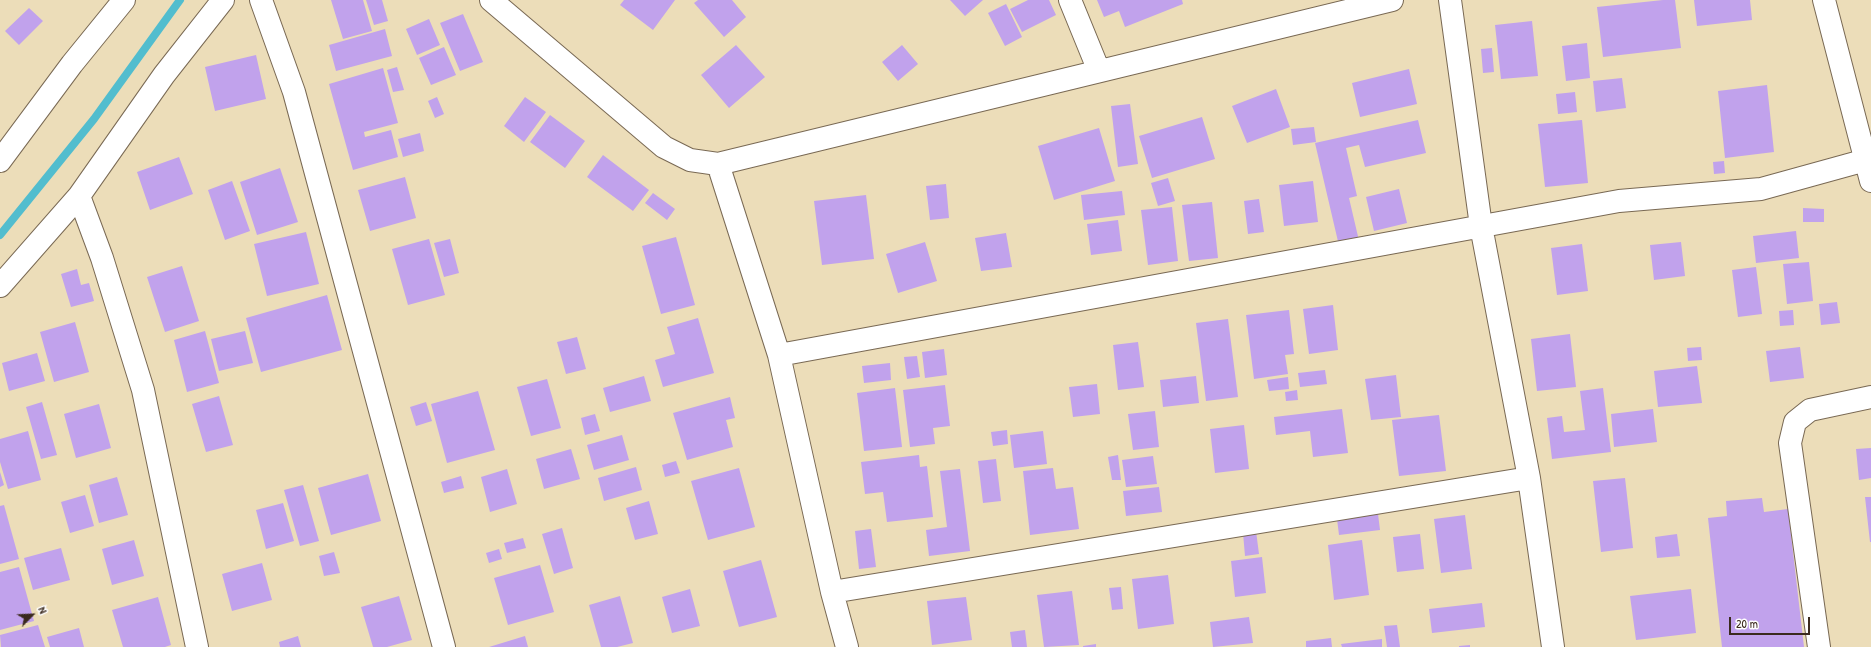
<!DOCTYPE html>
<style>
body{margin:0}
#map{position:relative;width:1871px;height:647px;overflow:hidden;background:#ecddb9;font-family:"Patrick Hand",sans-serif}
canvas{display:block}
.north{position:absolute;left:12px;top:595px;width:40px;height:40px;-webkit-text-stroke:3px #fff;paint-order:stroke;rotate:66deg;font-size:11px;font-weight:700;line-height:16px;text-align:center;color:#3b2a1e}
.north::after{content:'';display:block;margin:auto;width:14px;height:18px;background:#3b2a1e;clip-path:polygon(50% 0,100% 100%,50% 72%,0 100%)}
.scale{position:absolute;left:1729px;top:617px;width:81px;height:18px;box-sizing:border-box;border:2px solid #3b2a1e;border-top:0;padding-left:5px;font-size:12px;line-height:14px;white-space:nowrap;color:#3b2a1e;-webkit-text-stroke:3px #fff;paint-order:stroke}
</style>
<div id="map">
<canvas width="1871" height="647"></canvas>
<div class="north">N</div>
<div class="scale">20 m</div>
</div>
<script>
const context = document.querySelector('canvas').getContext('2d');
context.lineJoin = 'round';
const toPath = rows => new Path2D(rows.map(r => 'M' + r).join(''));
function stroke(path, color, width, dash) { context.strokeStyle = color; context.lineWidth = width; context.lineCap = dash ? 'butt' : 'round'; context.setLineDash(dash || []); context.stroke(path); }
function fillPath(path, color) { context.fillStyle = color; context.fill(path, 'evenodd'); }
const stream = toPath([
 [0,235,94,119,180,0]
]);
const building = toPath([
 [331,0,363,0,372,31,343,39],
 [366,0,382,0,388,21,374,25],
 [624,0,675,0,653,30,620,5],
 [698,0,732,0,746,17,724,37,694,3],
 [950,0,983,0,965,16],
 [1028,0,1049,0,1056,15,1022,32,1010,9],
 [1097,0,1182,0,1183,4,1125,27,1119,11,1104,17],
 [1663,0,1675,0,1681,48,1603,57,1597,7],
 [1694,0,1750,0,1752,20,1697,26],
 [1006,4,1022,37,1005,46,988,13],
 [29,8,43,21,19,45,5,31],
 [463,14,483,62,460,71,440,23],
 [429,19,440,45,417,55,406,29],
 [1532,21,1538,76,1501,79,1495,25],
 [385,29,392,56,336,71,329,45],
 [1587,43,1590,78,1566,81,1562,46],
 [736,45,765,77,729,108,701,75],
 [902,45,918,64,898,81,882,62],
 [444,47,456,75,431,85,419,58],
 [1492,48,1494,72,1483,73,1481,49],
 [256,55,266,99,215,111,205,67],
 [397,67,404,90,393,92,387,70],
 [383,68,398,123,364,132,365,137,391,130,398,157,353,170,329,84],
 [1409,69,1417,104,1360,117,1352,83],
 [1622,78,1626,108,1596,112,1593,81],
 [1767,85,1774,152,1725,158,1718,91],
 [1276,89,1290,127,1247,143,1232,106],
 [1575,92,1577,112,1558,114,1556,94],
 [437,97,444,114,435,118,428,101],
 [525,97,546,112,524,142,504,126],
 [1130,104,1138,164,1118,167,1111,106],
 [550,115,585,141,565,168,530,142],
 [1202,117,1215,159,1152,178,1139,136],
 [1418,120,1426,153,1365,167,1359,145,1346,148,1357,196,1349,198,1360,245,1340,250,1315,143],
 [1582,120,1588,183,1545,187,1538,124],
 [1314,127,1316,142,1293,145,1291,129],
 [1099,128,1115,181,1054,200,1038,146],
 [420,133,424,151,403,157,398,139],
 [603,155,649,190,633,211,587,177],
 [179,157,193,194,150,210,137,172],
 [1724,161,1725,173,1714,174,1713,162],
 [280,168,298,222,257,235,240,182],
 [405,177,416,218,370,231,358,190],
 [1168,178,1175,201,1158,206,1151,183],
 [232,181,250,231,225,240,208,190],
 [1313,181,1318,222,1284,226,1279,185],
 [946,184,949,218,930,220,926,186],
 [1399,189,1407,223,1374,231,1366,197],
 [1122,191,1125,215,1084,220,1081,195],
 [653,193,675,209,667,220,645,203],
 [866,195,874,259,822,265,814,201],
 [1259,199,1264,232,1248,234,1244,201],
 [1212,202,1218,258,1189,261,1182,205],
 [1172,207,1178,261,1148,265,1141,210],
 [1803,208,1824,209,1824,222,1803,222],
 [1118,220,1122,251,1091,255,1087,224],
 [1796,231,1799,258,1756,263,1753,236],
 [306,232,319,284,267,296,254,244],
 [1006,233,1012,267,981,271,975,238],
 [676,237,695,305,661,314,642,246],
 [429,239,445,295,408,305,392,249],
 [450,239,459,273,444,277,434,243],
 [925,242,937,281,898,293,886,254],
 [1681,242,1685,276,1654,280,1650,245],
 [1582,244,1588,291,1557,295,1551,248],
 [1809,262,1813,301,1787,304,1783,264],
 [182,266,199,321,165,332,147,277],
 [1756,267,1762,314,1738,317,1732,270],
 [77,269,81,285,89,283,94,301,71,307,61,274],
 [327,295,342,350,261,372,246,318],
 [1837,302,1840,323,1821,325,1819,304],
 [1333,305,1338,350,1309,354,1303,309],
 [1289,310,1294,354,1285,355,1288,374,1254,379,1246,315],
 [1793,310,1794,325,1780,326,1779,311],
 [698,318,714,373,663,387,655,360,675,354,667,327],
 [1228,319,1238,397,1206,401,1196,323],
 [75,322,89,372,54,382,40,332],
 [205,331,219,383,187,392,174,340],
 [245,331,253,363,219,371,211,339],
 [1570,334,1576,387,1537,391,1531,339],
 [577,337,586,369,566,374,557,342],
 [1138,342,1144,387,1118,390,1113,345],
 [1701,347,1702,360,1688,361,1687,348],
 [1800,347,1804,378,1770,382,1766,351],
 [944,349,947,375,925,378,922,352],
 [37,353,45,381,9,391,2,363],
 [917,356,920,377,907,379,904,357],
 [890,363,891,380,864,383,862,366],
 [1697,366,1702,403,1658,407,1654,371],
 [1325,370,1327,384,1300,387,1298,373],
 [1396,375,1401,417,1371,420,1365,379],
 [644,376,651,401,610,412,603,388],
 [1196,376,1199,403,1163,407,1160,380],
 [1288,377,1289,389,1269,391,1267,380],
 [547,379,561,428,531,436,517,387],
 [1097,384,1100,414,1073,417,1069,387],
 [945,385,950,426,933,428,935,444,910,447,903,390],
 [895,388,902,447,864,451,857,393],
 [1603,388,1611,452,1552,459,1547,418,1562,416,1564,432,1585,430,1580,391],
 [1297,390,1298,400,1286,401,1285,392],
 [478,391,495,450,447,463,431,404],
 [219,396,233,445,206,452,192,404],
 [730,397,735,418,726,420,733,447,687,460,673,413],
 [42,402,57,455,41,459,26,407],
 [426,402,432,421,416,426,410,407],
 [99,404,111,448,76,458,64,414],
 [1342,409,1348,453,1313,457,1310,431,1276,435,1274,417],
 [1653,409,1657,442,1614,447,1611,414],
 [1155,411,1159,447,1133,450,1128,414],
 [595,414,600,431,585,435,581,418],
 [1439,415,1446,471,1399,476,1392,420],
 [1244,425,1249,469,1215,473,1210,429],
 [1007,430,1008,444,993,446,991,432],
 [28,431,41,480,8,489,0,462,0,439],
 [1043,431,1047,464,1014,468,1010,435],
 [622,435,629,460,594,470,587,445],
 [1871,448,1871,478,1859,480,1856,449],
 [571,449,580,479,544,489,536,459],
 [919,455,920,467,927,466,933,517,887,522,883,492,865,494,861,462],
 [1118,455,1121,480,1112,480,1108,457],
 [1153,456,1157,484,1126,487,1122,460],
 [996,459,1001,501,983,503,978,461],
 [676,461,680,473,665,477,662,465],
 [636,467,642,490,604,501,598,478],
 [739,468,755,527,708,540,691,481],
 [1053,468,1056,489,1073,487,1079,529,1030,535,1023,471],
 [507,469,517,504,490,512,481,477],
 [960,469,970,551,929,556,926,530,947,527,940,471],
 [0,472,4,485,0,487],
 [368,474,381,521,331,535,318,488],
 [461,476,464,488,444,493,441,482],
 [117,477,128,515,99,523,89,485],
 [1625,478,1633,548,1601,552,1593,481],
 [303,485,319,541,300,546,284,490],
 [1159,487,1162,512,1126,516,1123,491],
 [85,495,94,526,70,533,61,502],
 [1865,497,1871,497,1871,542,1870,542],
 [1762,498,1764,512,1788,509,1804,647,1722,647,1708,518,1727,516,1726,501],
 [649,501,658,534,635,540,626,508],
 [283,503,294,541,266,549,256,510],
 [4,505,19,559,0,564,0,506],
 [1377,506,1380,530,1339,535,1336,511],
 [1465,515,1472,569,1441,573,1434,519],
 [562,528,573,568,554,574,542,534],
 [871,529,876,567,859,569,855,531],
 [1256,531,1259,554,1245,556,1243,533],
 [1420,534,1424,569,1397,572,1393,537],
 [1677,534,1680,556,1657,558,1655,537],
 [523,538,526,548,507,553,504,543],
 [134,540,144,576,112,585,102,549],
 [1362,540,1369,595,1334,600,1328,545],
 [61,548,70,580,33,590,24,558],
 [499,549,502,559,489,563,486,553],
 [334,552,340,573,324,576,319,556],
 [1262,557,1266,593,1235,597,1231,561],
 [761,560,777,617,739,627,723,571],
 [262,563,272,600,232,611,222,574],
 [540,565,554,612,508,625,494,578],
 [19,567,34,621,0,630,0,572],
 [1168,575,1174,624,1138,629,1132,579],
 [1121,587,1123,609,1112,610,1109,588],
 [690,589,700,626,672,633,662,597],
 [1691,589,1696,633,1636,640,1630,596],
 [1072,591,1079,645,1044,647,1037,595],
 [399,596,412,640,387,647,373,647,361,607],
 [620,596,633,643,617,647,601,647,589,605],
 [158,597,171,645,165,647,123,647,112,610],
 [966,597,972,640,932,645,927,601],
 [1482,603,1485,627,1432,633,1429,609],
 [1249,617,1253,643,1213,647,1210,622],
 [38,625,45,647,1,647,0,635],
 [1397,625,1400,647,1387,647,1384,626],
 [79,628,84,647,50,647,47,637],
 [1025,630,1027,647,1012,647,1010,632],
 [298,636,301,647,280,647,279,642],
 [525,636,528,647,489,647],
 [1331,638,1332,647,1306,647,1306,641],
 [1382,639,1382,647,1342,647,1341,644],
 [1096,644,1096,647,1083,647,1083,646],
 [1470,645,1470,647,1459,647,1459,646]
]);
const minor = toPath([
 [261,0,294,92,444,647],
 [491,0,664,147,690,160,718,164,1392,0],
 [1070,0,1099,71],
 [1450,0,1481,226,1529,478,1553,647],
 [1824,0,1871,181],
 [0,161,72,64,124,0],
 [718,164,779,355,832,592,847,647],
 [79,196,102,258,143,390,197,647],
 [0,286,79,196,164,75,223,0],
 [779,355,1619,201,1761,189,1866,160],
 [832,592,1529,478],
 [1819,647,1790,443,1795,422,1810,410,1871,397]
]);
stroke(stream, '#52bdce', 8);
fillPath(building, '#c1a2ec');
stroke(minor, '#796954', 24);
stroke(minor, '#fff', 22);
</script>
